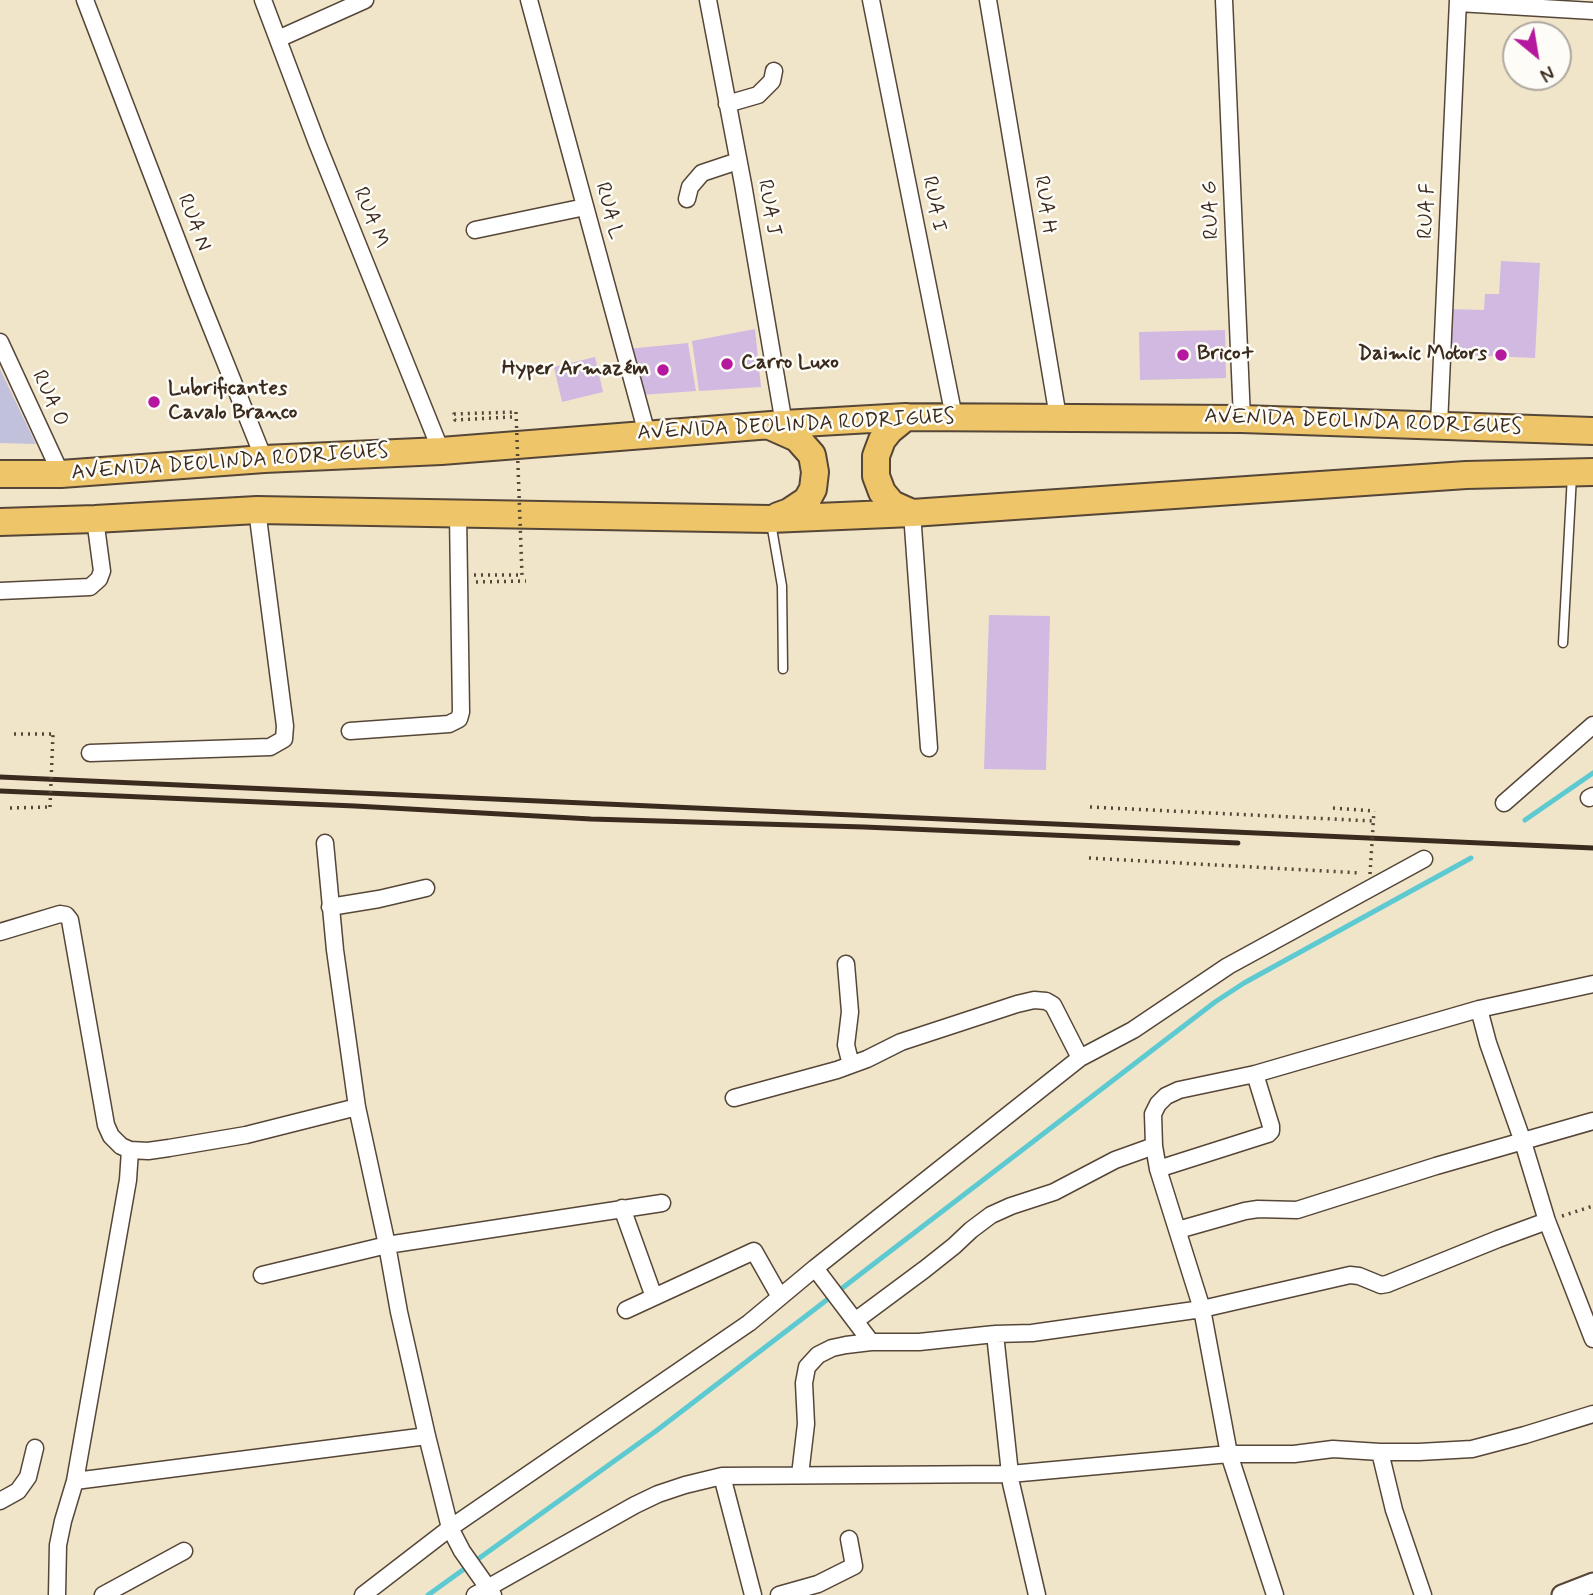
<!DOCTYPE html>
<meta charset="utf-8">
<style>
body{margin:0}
#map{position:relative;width:1593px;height:1595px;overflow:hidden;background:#f0e5c9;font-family:Mynerve,sans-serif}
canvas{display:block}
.north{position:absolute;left:1502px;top:21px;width:70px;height:70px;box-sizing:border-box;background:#fdfcf7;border:2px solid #afa8a0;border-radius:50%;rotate:150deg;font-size:19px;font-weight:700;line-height:28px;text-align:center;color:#3b2a1e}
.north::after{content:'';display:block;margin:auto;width:24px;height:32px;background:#b5179e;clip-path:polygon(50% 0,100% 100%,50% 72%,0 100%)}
</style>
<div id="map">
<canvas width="1593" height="1595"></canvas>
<div class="north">N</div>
</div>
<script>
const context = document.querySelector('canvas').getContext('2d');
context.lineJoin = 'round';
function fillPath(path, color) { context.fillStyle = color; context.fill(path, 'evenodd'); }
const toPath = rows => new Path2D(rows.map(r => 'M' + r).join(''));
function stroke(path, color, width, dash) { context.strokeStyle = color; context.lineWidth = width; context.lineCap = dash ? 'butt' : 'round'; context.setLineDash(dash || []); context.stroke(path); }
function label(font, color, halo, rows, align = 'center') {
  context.font = font + ' Mynerve,sans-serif'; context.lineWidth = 5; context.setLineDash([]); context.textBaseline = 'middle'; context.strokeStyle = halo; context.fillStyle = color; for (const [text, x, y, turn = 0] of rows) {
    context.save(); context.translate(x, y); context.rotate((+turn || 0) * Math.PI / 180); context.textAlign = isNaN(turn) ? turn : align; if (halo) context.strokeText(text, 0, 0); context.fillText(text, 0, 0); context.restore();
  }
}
const industrial = toPath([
 [0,369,36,444,0,443]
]);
const stream = toPath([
 [1525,820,1593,773],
 [428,1595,656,1431,1215,1002,1244,983,1471,858]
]);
const building = toPath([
 [1501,261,1540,263,1535,358,1443,354,1445,309,1484,310,1485,294,1499,294],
 [755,329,761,387,699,391,692,341],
 [1225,330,1226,378,1140,380,1139,332],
 [688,343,696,391,641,395,627,349],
 [595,357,603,392,562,402,554,367],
 [989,615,1050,616,1046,770,984,769]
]);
const path = toPath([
 [512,417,455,420,454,414,516,412],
 [474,575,522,575],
 [476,582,526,581],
 [14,734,53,734],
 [1090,807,1373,821],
 [10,808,50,807],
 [1333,808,1374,811],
 [1089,858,1361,873],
 [1562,1216,1593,1206]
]);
const service = toPath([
 [771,523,782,586,783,669],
 [1563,643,1572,475]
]);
const minor = toPath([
 [85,0,197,292,264,459],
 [263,0,317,143,441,451],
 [529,0,647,434],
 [708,0,743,184,784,424],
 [871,0,954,417],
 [988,0,1058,417],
 [1224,0,1242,419],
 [1458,3,1593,11],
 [278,39,365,0],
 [727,104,758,95,772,81,774,71],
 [687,199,690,187,702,173,738,161],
 [475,230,585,207],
 [0,342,61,474],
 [1439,425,1458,0],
 [912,513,929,748],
 [0,591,90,587,99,579,102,571,95,519],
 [350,731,449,724,459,719,461,712,458,514],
 [90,753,270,747,284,739,285,726,257,510],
 [1589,798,1593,796],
 [1504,803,1593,725],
 [325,843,335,950,357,1107,387,1245,399,1312,427,1436,450,1528,462,1551,493,1595],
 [330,907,379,899,426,888],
 [0,932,60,914,66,915,70,920,106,1125,111,1136,121,1146,130,1150,148,1151,169,1148,246,1135,357,1107],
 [846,964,850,1012,846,1045,851,1065],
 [1479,1009,1488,1043,1523,1142,1547,1221,1593,1339],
 [734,1098,837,1070,867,1059,901,1042,1017,1004,1034,1000,1046,1001,1053,1005,1080,1058],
 [1158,1169,1268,1134,1271,1131,1271,1126,1255,1074],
 [622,1208,654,1297],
 [1178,1230,1245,1211,1258,1209,1297,1210,1436,1166,1593,1121],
 [815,1268,871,1342],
 [262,1275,387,1245,662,1203],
 [626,1310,754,1251,780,1297],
 [855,1321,925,1269,954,1246,971,1230,991,1215,1011,1206,1054,1192,1115,1160,1154,1146],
 [1380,1452,1394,1510,1423,1595],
 [800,1475,806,1424,804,1383,807,1367,818,1355,832,1348,846,1345,871,1342,919,1342,995,1334],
 [722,1476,753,1595],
 [75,1481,427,1436],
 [0,1501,18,1491,28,1477,35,1448],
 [57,1595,58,1545,63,1521,75,1481,128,1180,130,1150],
 [103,1595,184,1551],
 [363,1595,450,1528,749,1323,815,1268,1080,1058,1133,1030,1228,966,1424,859],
 [475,1595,635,1505,658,1494,685,1485,722,1476,1010,1474,1229,1454,1294,1454,1333,1449,1380,1452,1419,1452,1472,1449,1525,1435,1593,1414],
 [779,1595,818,1584,854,1566,849,1539],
 [1037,1595,1011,1483,995,1334,1032,1333,1202,1309,1350,1275,1359,1276,1381,1285,1387,1284,1498,1239,1547,1221],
 [1275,1595,1229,1454,1202,1309,1158,1169,1154,1146,1153,1114,1158,1104,1166,1096,1179,1090,1255,1074,1479,1009,1593,984]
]);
const tertiary = toPath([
 [1562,1595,1593,1583]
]);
const trunk = toPath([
 [906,417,890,430,882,440,876,456,876,476,882,492,892,504,912,513],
 [770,426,797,438,812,455,815,472,813,489,807,500,789,512,778,516],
 [0,474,61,474,264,459,441,451,784,424,906,417,1242,419,1593,431],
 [0,522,95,519,257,510,770,519,912,513,1466,475,1593,472]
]);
const rail = toPath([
 [0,777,1593,848],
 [0,791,355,806,591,819,864,827,1238,843]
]);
const pathBridge = toPath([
 [516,412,522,575],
 [50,807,53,734],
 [1370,874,1374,811]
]);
const markers = [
 [1183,355,7,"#b5179e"],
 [1501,355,7,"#b5179e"],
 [727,364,7,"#b5179e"],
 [663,370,7,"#b5179e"],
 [154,402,7,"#b5179e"]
];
const streetNames = [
 ["RUA I",933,204,79],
 ["RUA H",1044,205,81],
 ["RUA J",768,208,80],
 ["RUA G",1212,210,-92],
 ["RUA L",608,211,75],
 ["RUA F",1428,211,-87],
 ["RUA M",370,218,68],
 ["RUA N",193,223,69],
 ["RUA O",49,399,65],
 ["AVENIDA DEOLINDA RODRIGUES",1363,423,2],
 ["AVENIDA DEOLINDA RODRIGUES",796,426,-3],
 ["AVENIDA DEOLINDA RODRIGUES",230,463,-4]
];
const poiNames = [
 ["Brico+",1197,355],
 ["Daimic Motors",1487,355,"right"],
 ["Carro Luxo",741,364],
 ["Hyper Armazém",649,370,"right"],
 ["Lubrificantes",168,390],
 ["Cavalo Branco",168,414]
];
fillPath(industrial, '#c2c1dc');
stroke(stream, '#5dcad2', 5);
fillPath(building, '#d1b9e1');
stroke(service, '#564638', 11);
stroke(minor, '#564638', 19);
stroke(tertiary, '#564638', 23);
stroke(trunk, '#564638', 30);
stroke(path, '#564638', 3.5, [2, 5]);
stroke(service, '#fff', 8);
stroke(minor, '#fff', 16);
stroke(tertiary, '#fff', 19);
stroke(trunk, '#eec569', 26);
stroke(rail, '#3b2a1e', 5);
stroke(pathBridge, '#564638', 3.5, [2, 5]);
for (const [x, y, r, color] of markers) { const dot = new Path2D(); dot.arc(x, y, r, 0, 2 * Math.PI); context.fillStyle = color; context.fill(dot); stroke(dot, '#fdfcf7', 2.5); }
label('21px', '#3b2a1e', '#fdfcf7', streetNames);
label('bold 21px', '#3b2a1e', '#fdfcf7', poiNames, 'left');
</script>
